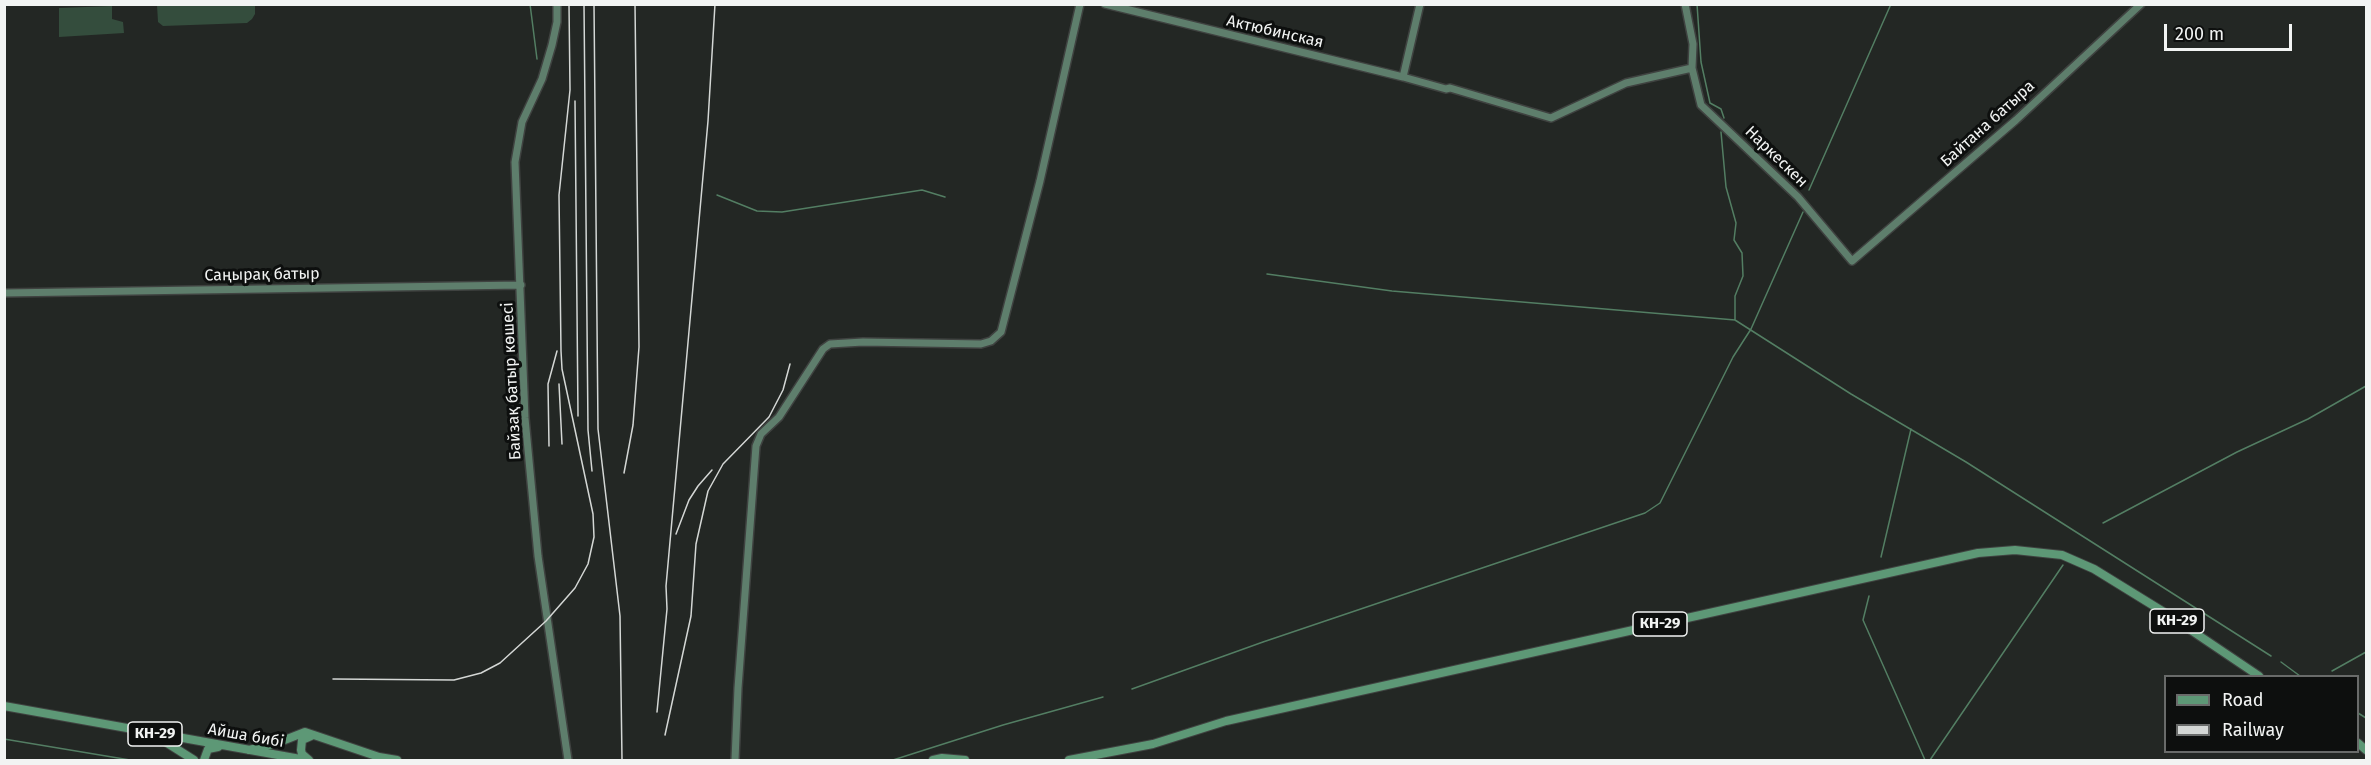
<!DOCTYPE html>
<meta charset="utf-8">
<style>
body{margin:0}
#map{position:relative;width:2371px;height:765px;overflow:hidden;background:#232724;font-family:"Fira Sans",sans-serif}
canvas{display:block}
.frame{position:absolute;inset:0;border:6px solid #f2f4f3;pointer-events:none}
.legend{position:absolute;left:2164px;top:675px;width:195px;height:78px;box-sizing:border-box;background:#0d0f0e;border:2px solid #696b6a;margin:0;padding:8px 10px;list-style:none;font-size:18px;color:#f2f4f3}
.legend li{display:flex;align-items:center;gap:12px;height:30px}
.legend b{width:30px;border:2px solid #696b6a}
.scale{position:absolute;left:2164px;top:24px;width:128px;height:27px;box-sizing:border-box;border:3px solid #f2f4f3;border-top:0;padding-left:8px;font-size:18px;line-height:21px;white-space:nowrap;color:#f2f4f3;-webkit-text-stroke:4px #0d0f0e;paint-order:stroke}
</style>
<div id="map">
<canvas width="2371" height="765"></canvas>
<div class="frame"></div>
<ul class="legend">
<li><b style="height:8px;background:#5d9876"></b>Road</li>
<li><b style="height:8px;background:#d4d7d5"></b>Railway</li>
</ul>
<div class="scale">200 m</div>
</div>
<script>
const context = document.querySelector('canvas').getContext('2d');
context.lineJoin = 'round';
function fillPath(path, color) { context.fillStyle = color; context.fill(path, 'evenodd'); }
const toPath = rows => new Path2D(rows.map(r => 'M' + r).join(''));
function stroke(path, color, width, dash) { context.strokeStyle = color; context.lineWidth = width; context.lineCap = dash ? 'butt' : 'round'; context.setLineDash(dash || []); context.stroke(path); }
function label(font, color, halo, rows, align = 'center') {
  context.font = font + ' "Fira Sans",sans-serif'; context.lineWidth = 6; context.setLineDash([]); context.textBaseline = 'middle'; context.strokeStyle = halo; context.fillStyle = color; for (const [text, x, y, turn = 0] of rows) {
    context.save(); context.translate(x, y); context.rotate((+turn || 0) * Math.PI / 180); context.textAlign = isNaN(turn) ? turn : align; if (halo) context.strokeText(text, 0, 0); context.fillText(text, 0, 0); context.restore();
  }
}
const green = toPath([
 [157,5,255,5,255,14,252,19,247,23,163,26,158,22],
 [112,6,112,19,123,22,124,33,59,37,59,8]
]);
const stream = toPath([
 [530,4,537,59],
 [1697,4,1701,62,1710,103,1721,109,1724,118],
 [1721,132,1726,187,1736,223,1734,240,1742,253,1743,276,1735,296,1735,319],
 [1809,190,1891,4],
 [717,195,757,211,782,212,922,190,945,197],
 [1267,274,1392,291,1735,320,1851,394,1966,462,2271,656],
 [2103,523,2237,452,2308,419,2366,386],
 [1881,557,1911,429],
 [1869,596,1863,620,1925,760],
 [2281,662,2300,676],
 [2332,671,2366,652],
 [1132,689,1263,642,1645,513,1660,503,1733,357,1751,329,1803,212],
 [2358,713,2366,718],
 [4,739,130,760],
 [893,760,1003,725,1103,697],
 [1930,760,2063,565]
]);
const secondary = toPath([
 [557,4,557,22,552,45,542,79,522,122,515,162,525,418,538,556,568,760],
 [1105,4,1403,77,1446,89,1450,88,1551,118,1626,83,1692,68],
 [1685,4,1693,44,1692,68,1701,105,1798,197,1852,261,2016,120,2141,4],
 [1403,77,1420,4],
 [4,293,521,285],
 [735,760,738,688,756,446,761,434,779,417,823,349,830,344,863,342,981,344,991,341,1001,332,1040,181,1080,4]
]);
const primary = toPath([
 [4,706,306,760],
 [156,736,194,760],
 [2358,743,2366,750],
 [249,750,277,743,305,732,379,757,397,760],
 [204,760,208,749,218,747],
 [309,760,302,754,301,750,302,740,311,736],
 [933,760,942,758,965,760],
 [1069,760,1153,744,1226,721,1978,553,2015,550,2062,555,2094,569,2167,614,2259,676]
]);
const rail = toPath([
 [584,4,588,430,592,471],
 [594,4,598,429,620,616,622,760],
 [575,101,578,416],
 [559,384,562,444],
 [549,446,548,384,557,351],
 [624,473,633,425,639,347,635,4],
 [676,534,689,500,698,486,712,470],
 [333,679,454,680,481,673,500,663,546,621,575,588,588,564,594,537,593,514,562,369,561,351,559,195,570,90,569,4],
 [657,712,667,609,666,586,708,121,715,4],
 [665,735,691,616,696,544,708,491,723,464,769,417,783,390,790,364]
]);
const shields = [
 [2177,621,54],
 [1660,624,54],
 [155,734,54]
];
const shieldNames = [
 ["КН-29",2177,621],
 ["КН-29",1660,624],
 ["КН-29",155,734]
];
const streetNames = [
 ["Актюбинская",1275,32,13],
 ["Байтана батыра",1988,124,-42],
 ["Наркескен",1776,157,44],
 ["Саңырақ батыр",262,275,-1],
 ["Байзақ батыр көшесі",512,381,-93],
 ["Айша бибі",246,736,10]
];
fillPath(green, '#344d3d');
stroke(stream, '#537e63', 1.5);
stroke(secondary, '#3f4240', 10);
stroke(primary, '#3f4240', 10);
stroke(secondary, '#5e7e6c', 7);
stroke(primary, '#5d9876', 8);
stroke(rail, '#d4d7d5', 1.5);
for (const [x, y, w] of shields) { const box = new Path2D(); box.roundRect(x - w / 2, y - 12, w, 24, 4.5); context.fillStyle = '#0d0f0e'; context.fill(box); stroke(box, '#f2f4f3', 1.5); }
label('bold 15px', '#f2f4f3', null, shieldNames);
label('16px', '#f2f4f3', '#0d0f0e', streetNames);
</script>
